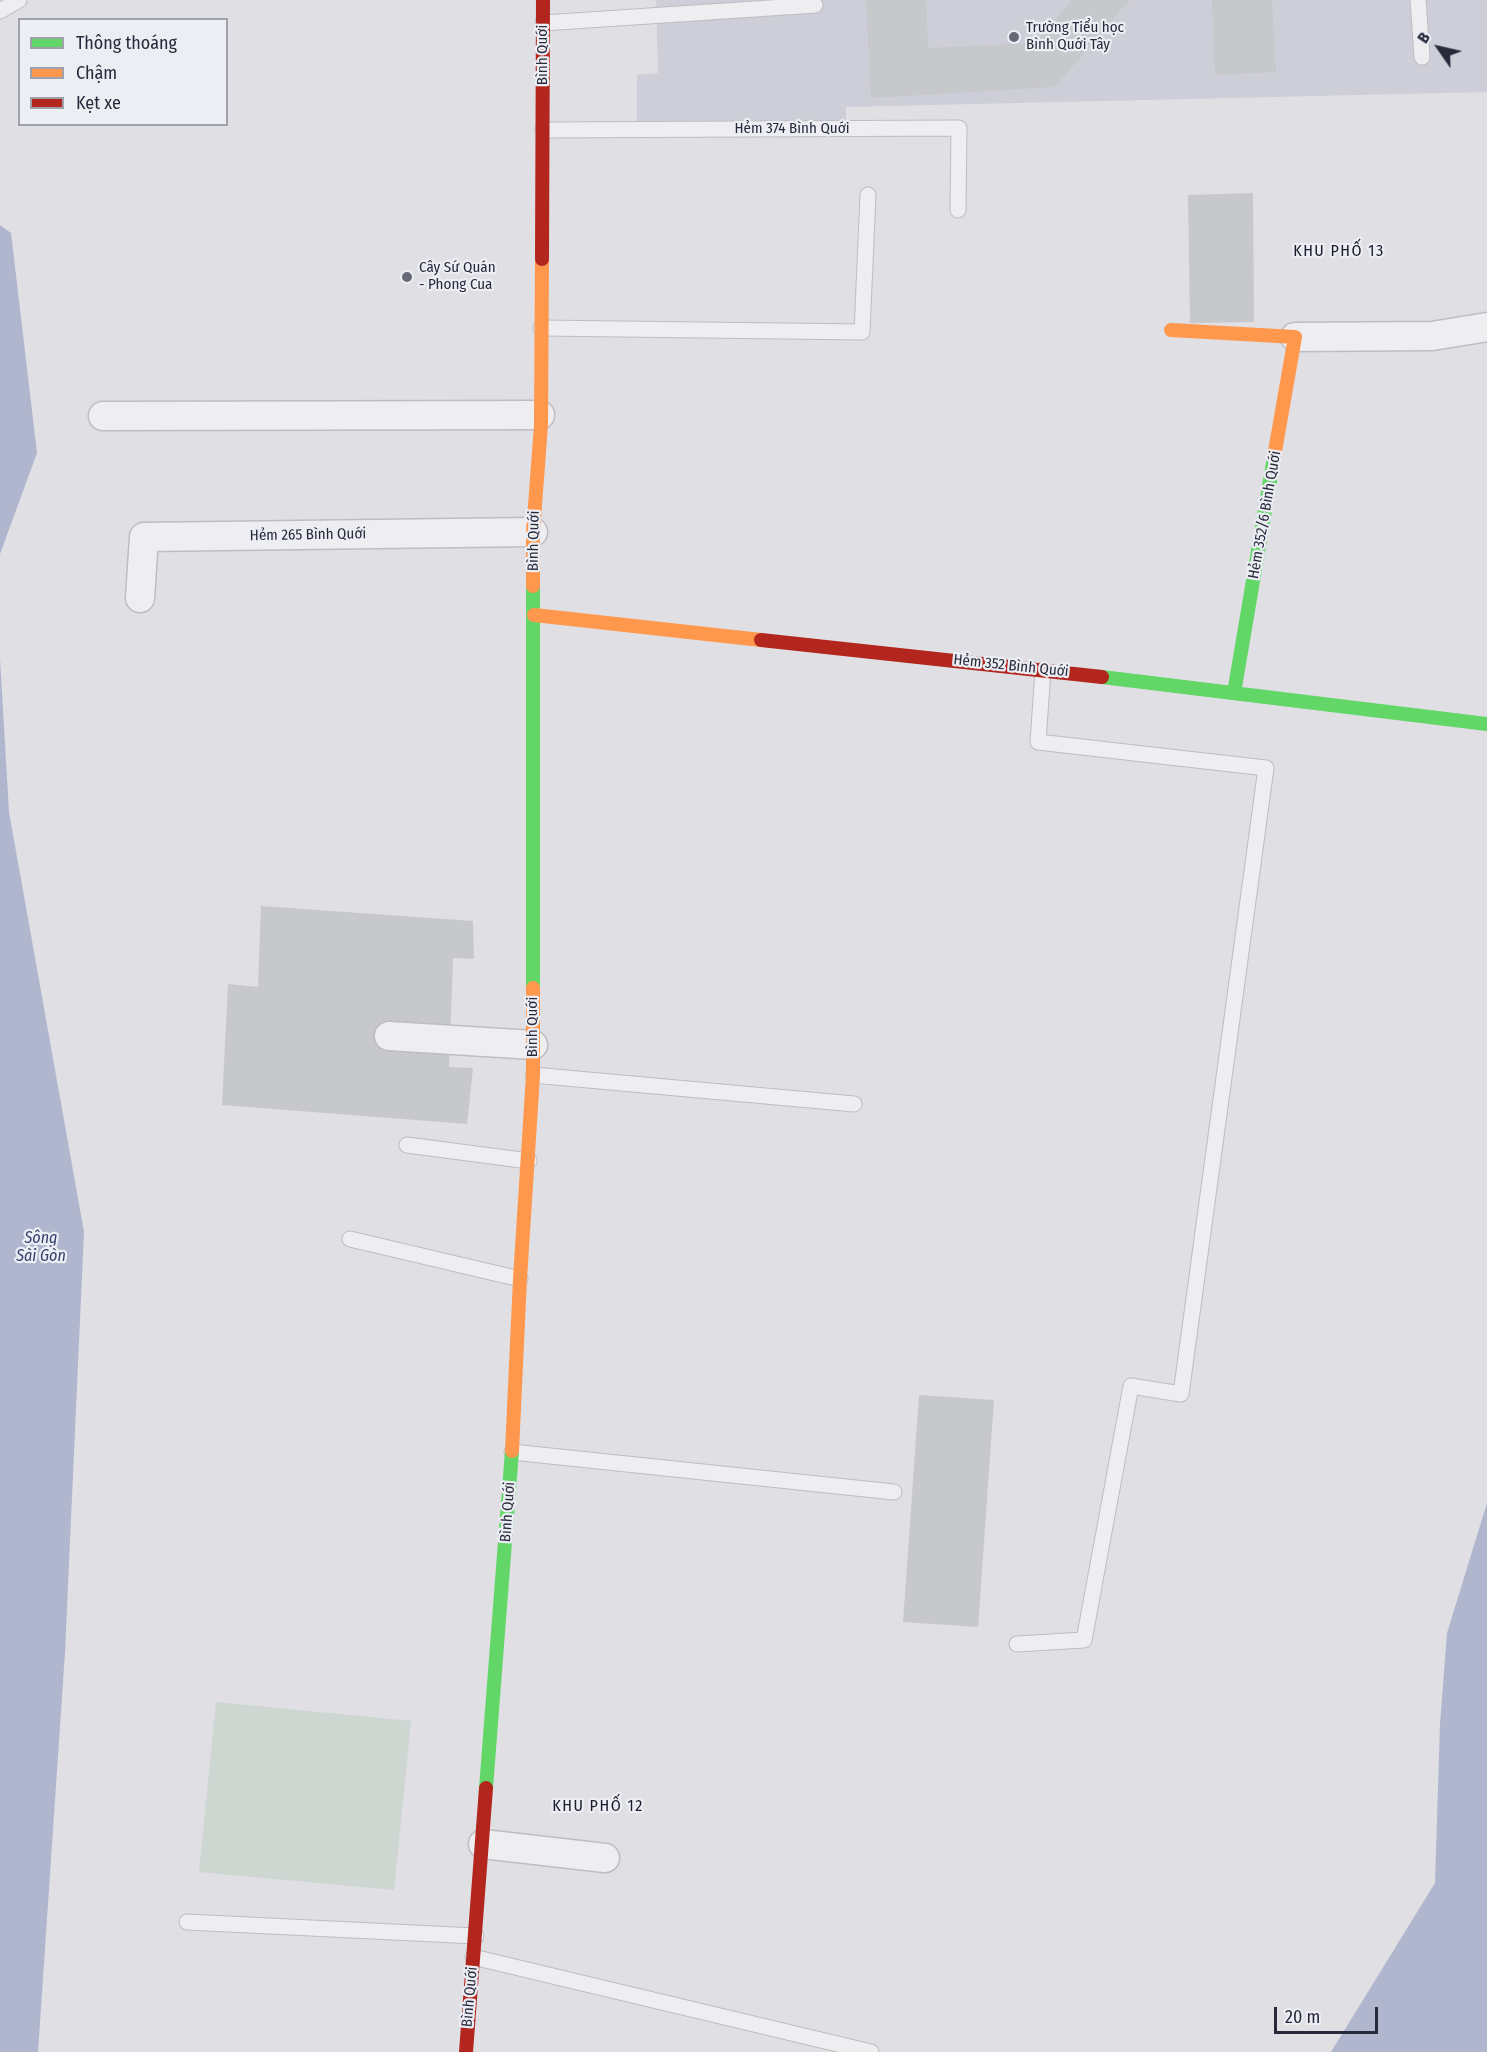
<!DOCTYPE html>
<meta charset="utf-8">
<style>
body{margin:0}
#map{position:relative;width:1487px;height:2052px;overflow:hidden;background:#dfdfe4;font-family:"Fira Sans Condensed",sans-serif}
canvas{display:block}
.legend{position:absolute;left:18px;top:18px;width:210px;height:108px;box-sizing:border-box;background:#eceef4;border:2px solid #9ea0aa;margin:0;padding:8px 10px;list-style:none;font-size:18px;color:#282a3b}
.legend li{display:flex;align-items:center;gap:12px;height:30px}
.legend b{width:30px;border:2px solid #9ea0aa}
.north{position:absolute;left:1409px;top:18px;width:60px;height:60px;-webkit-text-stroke:4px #eceef4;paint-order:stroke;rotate:304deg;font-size:16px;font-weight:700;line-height:24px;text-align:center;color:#282a3b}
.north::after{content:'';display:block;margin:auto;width:21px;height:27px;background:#282a3b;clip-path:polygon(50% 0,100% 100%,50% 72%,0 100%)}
.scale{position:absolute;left:1274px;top:2007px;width:104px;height:27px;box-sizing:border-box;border:3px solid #282a3b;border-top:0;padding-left:8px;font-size:18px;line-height:21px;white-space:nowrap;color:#282a3b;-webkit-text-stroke:4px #eceef4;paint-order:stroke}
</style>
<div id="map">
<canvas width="1487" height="2052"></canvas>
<ul class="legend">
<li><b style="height:8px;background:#63d668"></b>Thông thoáng</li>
<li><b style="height:8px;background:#ff974d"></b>Chậm</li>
<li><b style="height:8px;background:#b3261e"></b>Kẹt xe</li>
</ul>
<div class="north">B</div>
<div class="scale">20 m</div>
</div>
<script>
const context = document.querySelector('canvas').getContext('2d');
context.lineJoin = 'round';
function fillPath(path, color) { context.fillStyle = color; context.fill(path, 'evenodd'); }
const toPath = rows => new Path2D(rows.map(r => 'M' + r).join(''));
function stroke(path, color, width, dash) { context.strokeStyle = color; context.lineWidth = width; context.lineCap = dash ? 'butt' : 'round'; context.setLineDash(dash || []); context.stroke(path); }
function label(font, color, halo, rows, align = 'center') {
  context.font = font + ' "Fira Sans Condensed",sans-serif'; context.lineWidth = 4.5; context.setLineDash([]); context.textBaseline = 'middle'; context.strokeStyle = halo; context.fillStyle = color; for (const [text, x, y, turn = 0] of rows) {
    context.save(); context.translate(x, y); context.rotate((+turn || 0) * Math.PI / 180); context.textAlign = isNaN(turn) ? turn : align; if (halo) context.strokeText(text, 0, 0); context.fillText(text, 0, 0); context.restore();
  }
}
const built = toPath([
 [656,0,1487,0,1487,92,846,107,846,122,637,126,637,75,658,73]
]);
const green = toPath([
 [216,1702,411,1721,394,1890,199,1872]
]);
const water = toPath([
 [0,225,11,233,37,453,0,554],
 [0,659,9,812,84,1232,65,1652,38,2052,0,2052],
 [1487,1503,1487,2052,1331,2052,1435,1883,1440,1724,1447,1633]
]);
const building = toPath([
 [866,0,926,0,928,48,1036,43,1072,0,1129,0,1055,87,871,98],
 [1212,0,1272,0,1276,72,1215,75],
 [1253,193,1254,322,1190,323,1188,195],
 [261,906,473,921,474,959,453,958,449,1067,473,1068,467,1124,222,1105,228,984,258,987],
 [919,1395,994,1400,978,1627,903,1622]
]);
const lane = toPath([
 [1418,0,1422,57],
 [0,11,19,0],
 [543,23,815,5],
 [543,130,959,128,958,210],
 [541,328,862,332,868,195],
 [533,1075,854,1104],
 [407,1145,529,1161],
 [350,1239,520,1279],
 [512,1452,894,1492],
 [1017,1644,1084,1640,1131,1386,1181,1394,1266,768,1038,742,1043,670],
 [187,1922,476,1936],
 [473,1957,871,2052]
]);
const street = toPath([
 [1295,337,1432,336,1487,327],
 [103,416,540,415],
 [140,598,144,537,533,532],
 [389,1036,533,1045],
 [483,1844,605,1858]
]);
const fast = toPath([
 [533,586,533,988],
 [1102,677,1487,724],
 [1234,693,1274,457],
 [486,1788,512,1451]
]);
const slow = toPath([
 [1171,330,1295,337,1274,457],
 [533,586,533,532,541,425,542,259],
 [534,615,761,640],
 [512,1451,520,1279,533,1075,533,988]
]);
const jam = toPath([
 [542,259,543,0],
 [761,640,1102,677],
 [466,2052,486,1788]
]);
const markers = [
 [1014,37,6,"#686976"],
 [407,277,6,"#686976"]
];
const poiNames = [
 ["Trường Tiểu học",1026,28],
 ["Bình Quới Tây",1026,45],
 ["Cây Sứ Quán",419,268],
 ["- Phong Cua",419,285]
];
const streetNames = [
 ["Bình Quới",543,55,-90],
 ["Hẻm 374 Bình Quới",792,129],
 ["Hẻm 352/6 Bình Quới",1265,515,-80],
 ["Hẻm 265 Bình Quới",308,535,-1],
 ["Bình Quới",534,541,-89],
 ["Hẻm 352 Bình Quới",1011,666,6],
 ["Bình Quới",533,1027,-90],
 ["Bình Quới",508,1512,-86],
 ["Bình Quới",470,1997,-85]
];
const neighbourhoodNames = [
 ["KHU PHỐ 13",1339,252],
 ["KHU PHỐ 12",598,1807]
];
const waterNames = [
 ["Sông",41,1239],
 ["Sài Gòn",41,1257]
];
fillPath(built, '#cdced7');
fillPath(green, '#cdd6d0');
fillPath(water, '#afb6ce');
fillPath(building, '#c7c8cc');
stroke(lane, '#bdbdc2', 17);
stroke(street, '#bdbdc2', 31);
stroke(lane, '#eeeef1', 15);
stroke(street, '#eeeef1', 28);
stroke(fast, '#63d668', 14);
stroke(slow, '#ff974d', 14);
stroke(jam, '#b3261e', 14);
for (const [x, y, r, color] of markers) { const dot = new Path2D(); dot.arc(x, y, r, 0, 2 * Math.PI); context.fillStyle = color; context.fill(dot); stroke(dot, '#eceef4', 2); }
label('15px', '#282a3b', '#eceef4', poiNames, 'left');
label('15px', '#282a3b', '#eceef4', streetNames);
context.letterSpacing = '1.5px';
label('16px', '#1a1c2c', '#eceef4', neighbourhoodNames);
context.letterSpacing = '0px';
label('italic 16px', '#35406c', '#eceef4', waterNames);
</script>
